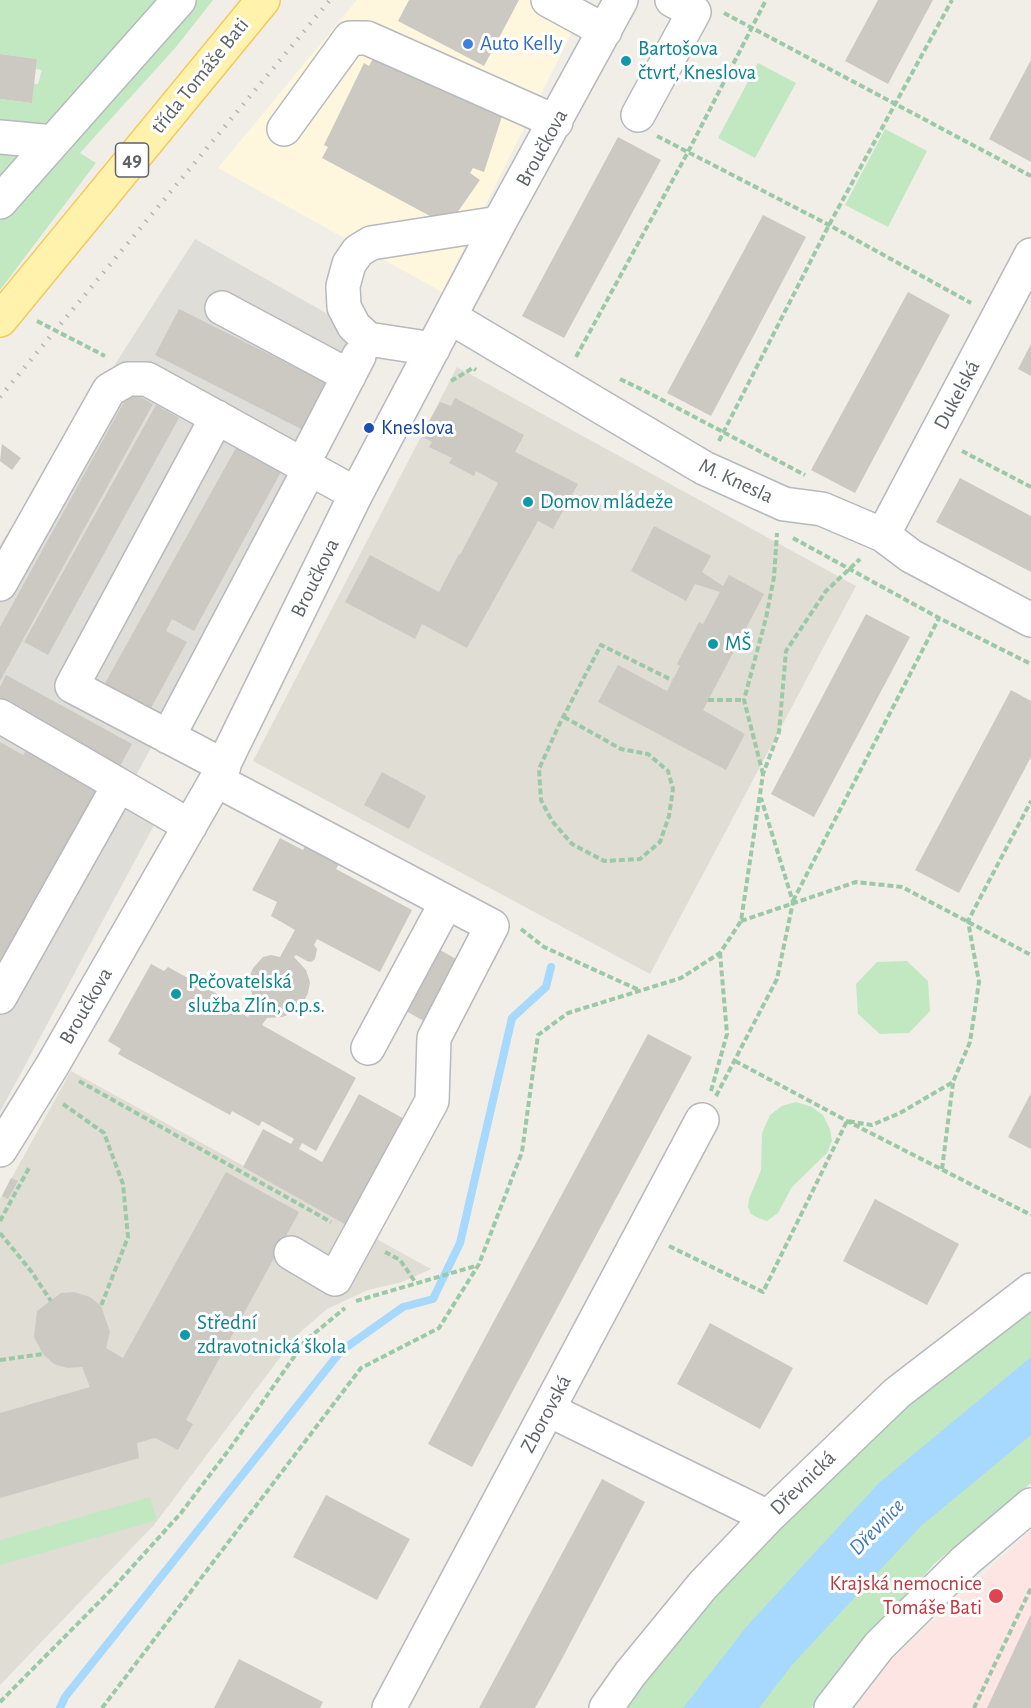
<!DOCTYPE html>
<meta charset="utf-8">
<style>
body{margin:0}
canvas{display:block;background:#f0eee6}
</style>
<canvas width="1031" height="1708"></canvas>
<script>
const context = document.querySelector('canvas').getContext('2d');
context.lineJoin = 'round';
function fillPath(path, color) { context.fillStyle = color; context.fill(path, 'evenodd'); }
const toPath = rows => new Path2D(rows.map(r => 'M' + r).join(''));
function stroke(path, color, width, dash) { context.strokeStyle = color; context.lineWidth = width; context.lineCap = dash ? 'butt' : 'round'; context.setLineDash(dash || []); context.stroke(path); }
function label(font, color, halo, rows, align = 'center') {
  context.font = font + ' "Alegreya Sans",sans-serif'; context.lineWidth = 6; context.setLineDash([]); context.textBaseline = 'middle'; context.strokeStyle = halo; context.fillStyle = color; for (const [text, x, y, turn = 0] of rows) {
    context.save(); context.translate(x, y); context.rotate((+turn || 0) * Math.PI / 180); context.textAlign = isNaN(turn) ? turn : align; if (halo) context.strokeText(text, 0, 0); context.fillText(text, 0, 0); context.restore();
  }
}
const commercial = toPath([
 [357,0,588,0,442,292,218,168]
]);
const industrial = toPath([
 [195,239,372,339,133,781,167,801,0,1112,0,545]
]);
const education = toPath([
 [457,367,856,586,650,974,253,761],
 [71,1071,431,1269,402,1282,368,1290,327,1309,297,1335,154,1525,0,1685,0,1199]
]);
const medical = toPath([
 [1031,1531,1031,1708,855,1708,891,1660]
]);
const green = toPath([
 [0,0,213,0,176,47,80,153,96,163,0,290,0,99,32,103,34,84,38,84,42,70,36,69,37,59,0,54],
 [758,63,796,83,755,158,718,138],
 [885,129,927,151,888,227,845,205],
 [907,961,928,981,930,1011,909,1033,880,1034,858,1014,856,984,877,962],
 [796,1102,812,1107,823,1115,830,1129,832,1141,827,1153,792,1187,778,1213,767,1221,758,1218,751,1214,748,1207,749,1199,761,1170,762,1133,770,1115,782,1106],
 [1031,1304,1031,1483,934,1564,811,1708,621,1708,695,1611,799,1504,921,1391],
 [150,1497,157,1520,0,1565,0,1540]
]);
const water = toPath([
 [1031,1357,1031,1435,921,1526,792,1665,759,1708,683,1708,747,1626,880,1482]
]);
const stream = toPath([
 [60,1708,65,1697,341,1351,403,1307,433,1299,460,1243,512,1018,546,987,551,967]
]);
const building = toPath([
 [409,0,519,0,484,66,398,21],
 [878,0,933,0,888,84,845,61],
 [0,54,37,59,32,103,0,99],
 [375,55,505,107,484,172,473,168,470,173,480,180,450,223,443,223,322,158,328,147,324,145,364,63,369,66],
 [1031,60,1031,162,989,139],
 [618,137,661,160,564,338,522,316],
 [763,215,806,237,711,416,667,393],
 [908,292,950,315,855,493,811,470],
 [179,309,329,384,305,431,155,355],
 [1031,344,1031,376,1018,369],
 [130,391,153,404,0,681,0,627],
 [455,398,524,435,515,452,578,484,553,529,538,521,467,648,422,624,415,639,345,602,370,555,439,592,459,554,460,555,498,483,476,471,474,476,449,463,452,458,429,447,432,442,421,436,440,402,451,406],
 [156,405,179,418,48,655,24,642],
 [2,444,21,458,12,470,0,461],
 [237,446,282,470,194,631,172,619,166,631,187,642,150,710,104,685],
 [960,478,1031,516,1031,572,936,522],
 [654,526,711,556,702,572,723,586,729,575,764,594,703,710,745,734,726,770,598,702,618,665,667,691,680,666,677,664,699,622,703,624,720,592,695,584,686,601,631,571],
 [866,614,910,637,814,817,771,794],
 [6,675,132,744,120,766,0,701,0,687],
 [1011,690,1031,701,1031,757,959,893,915,870],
 [0,742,23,755,26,751,100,794,0,965],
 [382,772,426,796,409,829,364,805],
 [280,838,303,850,306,844,340,862,336,869,412,910,380,972,317,939,314,945,317,949,315,959,311,962,307,961,296,955,294,957,306,970,310,982,308,993,302,1005,293,1013,282,1017,267,1018,262,1025,356,1078,316,1151,302,1143,299,1149,322,1162,359,1094,408,1121,350,1227,243,1167,263,1129,291,1144,294,1139,262,1121,259,1126,232,1111,230,1115,118,1054,121,1049,108,1041,151,964,164,971,168,967,237,1005,235,1009,248,1017,257,1003,252,995,249,978,253,968,263,957,271,955,280,957,295,930,271,916,277,902,252,890],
 [440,950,465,964,431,1025,406,1011],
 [648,1034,692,1057,472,1467,428,1444],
 [1031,1093,1031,1149,1008,1137],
 [226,1172,299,1212,186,1420,193,1424,178,1450,155,1438,137,1443,139,1458,0,1498,0,1413,90,1387,82,1367,67,1368,54,1364,43,1354,34,1337,37,1311,61,1293,74,1292,90,1297,101,1306,110,1332,106,1348,123,1358],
 [11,1178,18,1181,8,1199,2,1196],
 [875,1199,959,1244,927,1305,843,1261],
 [710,1323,793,1368,760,1429,677,1384],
 [602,1479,645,1502,556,1670,535,1708,479,1708],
 [326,1495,410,1539,377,1600,293,1557],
 [1031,1614,1031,1708,987,1708],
 [239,1659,323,1702,320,1708,214,1708]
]);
const path = toPath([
 [724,13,1031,176],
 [657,136,829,225,971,303],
 [37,321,105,356],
 [576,357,688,152,766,0],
 [620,379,645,391,805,475],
 [451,381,473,368,476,370],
 [719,441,829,225,952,0],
 [962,451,1031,487],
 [793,538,939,618,1031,664],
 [708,700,744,700],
 [564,717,621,749,648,754,668,771,673,789,669,816,660,842,640,859,604,861,572,844,552,821,541,800,539,769,559,725,601,645,672,680],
 [763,774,744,700,766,618,774,577,777,533],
 [793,901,939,618],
 [741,921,856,882,902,887,1031,955],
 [521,929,544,947,639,990],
 [735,1061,847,1121,1031,1215],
 [79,1081,331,1222],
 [711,1091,727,1034,720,953],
 [716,1096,777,979,793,902,761,798],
 [63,1104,104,1133,123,1184,128,1237,101,1306],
 [942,1169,953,1083],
 [0,1221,30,1166],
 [0,1233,31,1271,51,1301],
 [669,1246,763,1292,847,1121,872,1125,900,1113,953,1082,970,1042,979,982,968,921,1031,801],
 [385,1252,400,1260,416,1283],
 [356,1301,479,1265],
 [0,1360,43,1354],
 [0,1702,114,1587,181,1513,231,1447,305,1341,345,1308],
 [102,1708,361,1368,439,1328,479,1264,522,1152,538,1035,568,1013,681,978,720,953,741,921,763,774,779,732,786,651,826,591,860,559],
 [974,1708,1031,1588]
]);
const minor = toPath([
 [548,0,605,31],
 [638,115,694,12,672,0],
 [284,129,350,38,367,38,556,122],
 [0,137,53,142],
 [0,202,179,0],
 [222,308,349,376],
 [450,317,704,468,784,504,822,509,883,535,911,556,1031,620],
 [433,349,368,339,354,326,344,307,343,286,349,264,358,251,371,243,499,223],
 [217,417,72,686,224,766],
 [303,464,359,356],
 [883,535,1031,255],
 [0,584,109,390,128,379,147,379,356,494],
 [0,716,190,826],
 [168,737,310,468],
 [216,780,492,926,434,1038,432,1101,335,1279,291,1253],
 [0,997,119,785],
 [368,1048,446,903],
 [0,1150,52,1066,216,780,356,494,499,223,621,0],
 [549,1410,768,1517],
 [389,1708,702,1120],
 [606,1708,630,1674,703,1585,768,1517,897,1393,1031,1290],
 [831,1708,879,1646,965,1561,1031,1505]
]);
const major = toPath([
 [0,320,263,0]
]);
const rail = toPath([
 [0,397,330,0]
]);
const markers = [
 [468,44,6,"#3f7fe0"],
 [626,61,6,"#0f9aa8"],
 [369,428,6,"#1a4fb4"],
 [528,502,6,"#0f9aa8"],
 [713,644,6,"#0f9aa8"],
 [176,994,6,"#0f9aa8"],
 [185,1335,6,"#0f9aa8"],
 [996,1596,8,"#e0444e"]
];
const shields = [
 [132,160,33]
];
const shieldNames = [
 ["49",132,160]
];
const shopNames = [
 ["Auto Kelly",480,44]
];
const cultureNames = [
 ["Bartošova",638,49],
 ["čtvrť, Kneslova",638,73],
 ["Domov mládeže",540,502],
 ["MŠ",725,644],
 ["Pečovatelská",188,982],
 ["služba Zlín, o.p.s.",188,1006],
 ["Střední",197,1323],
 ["zdravotnická škola",197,1347]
];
const streetNames = [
 ["třída Tomáše Bati",200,76,-51],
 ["Broučkova",542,148,-61],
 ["Dukelská",957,395,-62],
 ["M. Knesla",736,481,25],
 ["Broučkova",315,578,-64],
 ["Broučkova",86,1006,-60],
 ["Zborovská",546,1414,-62],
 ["Dřevnická",803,1483,-44]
];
const transitNames = [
 ["Kneslova",381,428]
];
const healthNames = [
 ["Krajská nemocnice",982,1584],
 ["Tomáše Bati",982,1608]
];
const waterNames = [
 ["Dřevnice",877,1527,-46]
];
fillPath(commercial, '#fff7dd');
fillPath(industrial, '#dfddd8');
fillPath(education, '#e0ddd4');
fillPath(medical, '#fce5e3');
fillPath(green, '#c2e8c2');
fillPath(water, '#a7d9ff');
stroke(stream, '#a7d9ff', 8);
fillPath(building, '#ccc9c3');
stroke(minor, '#b6b9bd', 36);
stroke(major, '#f5ca5a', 36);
stroke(path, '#9bc9a8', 4, [6, 3]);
stroke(minor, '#fff', 33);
stroke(major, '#fff2ac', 33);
stroke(rail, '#b5b6b7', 4.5, [1.5, 8]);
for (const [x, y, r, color] of markers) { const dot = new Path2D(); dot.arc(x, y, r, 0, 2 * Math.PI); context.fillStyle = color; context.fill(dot); stroke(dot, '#fff', 2); }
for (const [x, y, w] of shields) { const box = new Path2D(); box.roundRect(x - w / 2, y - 17, w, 34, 4.5); context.fillStyle = '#fff'; context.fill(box); stroke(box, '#5e6267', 1.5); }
label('bold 20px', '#5e6267', null, shieldNames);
label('21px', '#366cbe', '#fff', shopNames, 'left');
label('21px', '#0d838f', '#fff', cultureNames, 'left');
label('21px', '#5e6267', '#fff', streetNames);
label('21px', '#164399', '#fff', transitNames, 'left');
label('21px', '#be3a42', '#fff', healthNames, 'right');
label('italic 22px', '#4078b5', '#fff', waterNames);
</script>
